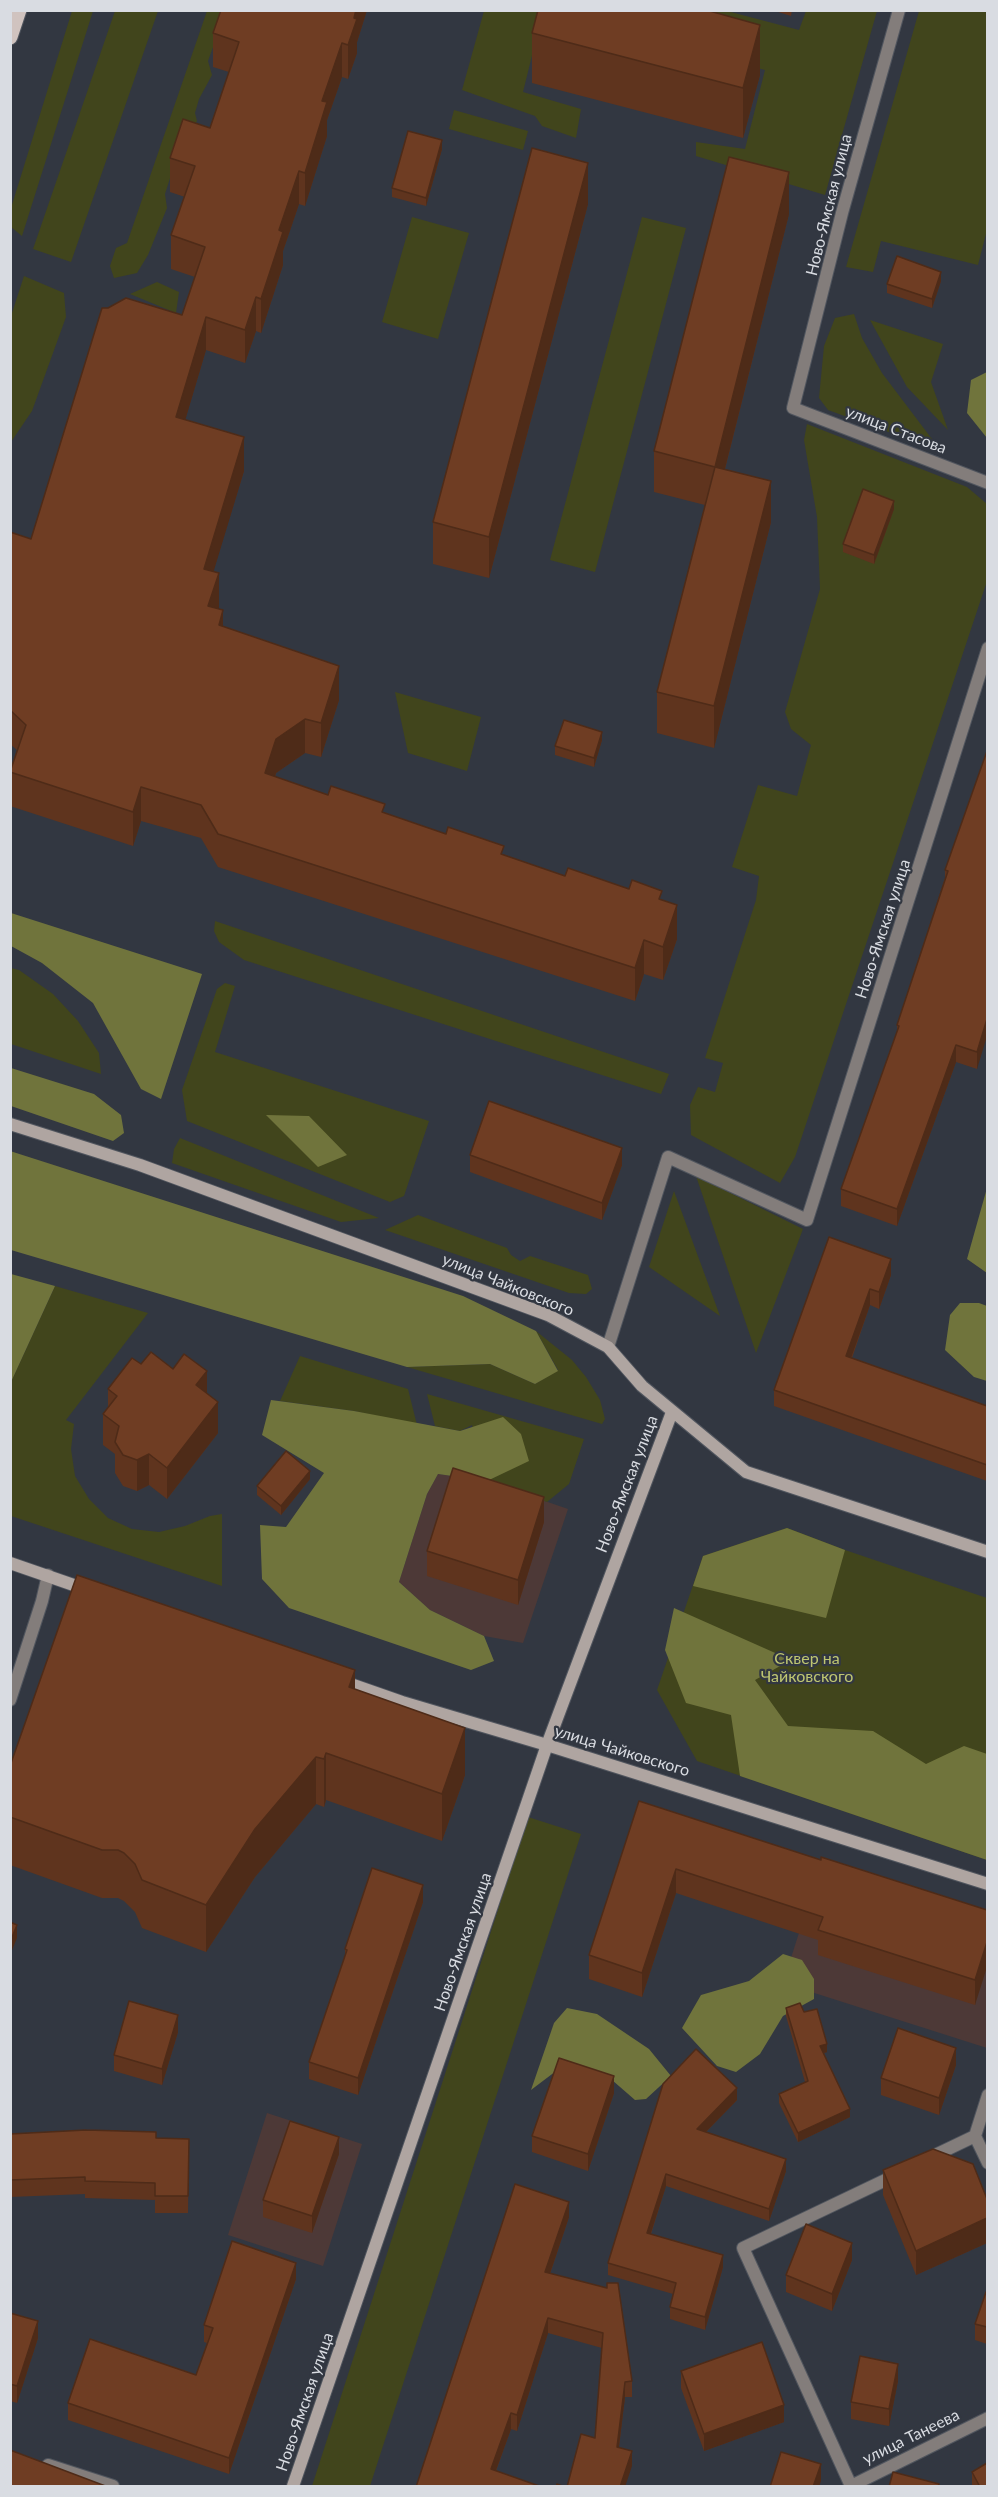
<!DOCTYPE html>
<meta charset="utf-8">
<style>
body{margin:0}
#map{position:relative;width:998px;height:2497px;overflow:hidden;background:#323741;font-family:Lato,sans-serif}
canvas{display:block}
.frame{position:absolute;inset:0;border:12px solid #d9dce2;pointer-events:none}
</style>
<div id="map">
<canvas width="998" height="2497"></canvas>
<div class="frame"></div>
</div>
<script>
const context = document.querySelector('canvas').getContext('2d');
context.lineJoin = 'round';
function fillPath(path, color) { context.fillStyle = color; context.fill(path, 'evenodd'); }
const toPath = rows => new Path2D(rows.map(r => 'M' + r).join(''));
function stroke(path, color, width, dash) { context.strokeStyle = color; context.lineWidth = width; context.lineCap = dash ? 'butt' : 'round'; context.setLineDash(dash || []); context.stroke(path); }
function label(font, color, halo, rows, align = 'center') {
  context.font = font + ' Lato,sans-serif'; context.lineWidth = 4.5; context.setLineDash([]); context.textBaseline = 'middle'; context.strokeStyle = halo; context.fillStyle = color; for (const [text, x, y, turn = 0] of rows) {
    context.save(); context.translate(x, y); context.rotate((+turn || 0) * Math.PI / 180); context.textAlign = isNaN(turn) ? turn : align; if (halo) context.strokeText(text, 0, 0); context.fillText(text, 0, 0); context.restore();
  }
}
const commercial = toPath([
 [438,1474,487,1481,568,1509,523,1643,484,1636,430,1610,399,1582,427,1494],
 [819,1870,987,1923,987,2048,783,1983],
 [267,2113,362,2144,323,2266,228,2235]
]);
const green = toPath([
 [72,11,93,11,22,236,11,227,11,208],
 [115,11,158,11,71,262,33,249],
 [207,11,234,11,221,25,208,61,212,75,199,99,195,113,197,121,179,150,165,194,167,208,148,255,137,273,114,278,110,266,116,248,127,243],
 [484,11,727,11,799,30,806,11,877,11,825,195,696,156,696,142,745,149,765,70,542,15,523,92,581,109,576,138,542,126,535,116,462,90],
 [919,11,987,11,988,226,978,265,881,241,873,272,846,267],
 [454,110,528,131,523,150,449,129],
 [412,217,469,233,438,339,382,322],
 [642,217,686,228,595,572,550,560],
 [24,276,64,293,66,317,32,411,11,442,11,316],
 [157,282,179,292,176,313,130,294],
 [854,314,862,338,882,373,941,451,828,410,819,398,824,346,835,318],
 [870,320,943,344,931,382,948,430,907,387],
 [807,424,967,487,987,504,987,581,795,1157,780,1183,691,1135,690,1105,698,1087,715,1092,723,1063,705,1058,756,900,759,876,732,867,758,785,797,796,811,745,791,729,785,712,820,589,817,517,804,440],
 [395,692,481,717,467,771,408,753],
 [215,921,669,1074,661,1094,244,960,219,942,214,931],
 [11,968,19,970,53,994,78,1021,99,1053,101,1074,11,1044],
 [225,983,235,986,215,1052,429,1121,404,1196,390,1202,187,1121,182,1090,217,989],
 [180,1138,379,1218,341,1222,172,1163,174,1149],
 [696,1176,803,1229,756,1353],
 [674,1191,720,1316,649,1267],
 [418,1215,507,1248,511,1255,520,1261,530,1256,588,1275,592,1289,586,1294,569,1293,385,1230],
 [55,1286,148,1313,66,1420,74,1424,71,1449,75,1476,89,1499,108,1518,132,1529,159,1532,185,1526,210,1516,222,1514,222,1586,11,1516,11,1382],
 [536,1331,572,1360,586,1377,600,1400,605,1419,602,1424,407,1367,490,1364,535,1384,558,1370],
 [300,1356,408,1389,417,1425,354,1411,280,1401],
 [427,1394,584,1439,569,1484,547,1502,487,1481,472,1425,460,1431,435,1426],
 [787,1528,845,1550,987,1598,987,1860,697,1761,657,1690,703,1556],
 [528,1817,581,1834,370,2486,312,2486]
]);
const forest = toPath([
 [987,372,987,438,967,413,971,380],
 [11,913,202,974,161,1099,141,1089,93,1003,42,963,11,946],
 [11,1068,94,1094,121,1115,124,1133,113,1141,11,1106],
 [266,1115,309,1116,347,1155,318,1167],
 [10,1151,463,1296,536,1331,558,1371,535,1384,490,1364,407,1367,11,1250],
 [987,1188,988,1273,987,1273,967,1259],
 [11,1274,55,1286,11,1382,10,1274],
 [960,1303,979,1303,987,1306,987,1381,974,1377,945,1350,950,1315],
 [271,1400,354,1411,460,1431,503,1417,521,1434,529,1461,487,1481,438,1474,427,1494,399,1582,430,1610,484,1636,494,1661,471,1670,289,1608,262,1579,260,1525,286,1527,324,1473,262,1435],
 [787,1528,845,1550,826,1618,693,1586,703,1556],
 [674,1608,791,1660,755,1680,788,1726,873,1731,926,1764,964,1746,987,1754,987,1860,740,1776,731,1715,686,1703,665,1650],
 [783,1954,802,1960,814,1979,814,1999,783,2016,760,2054,736,2072,717,2066,682,2028,701,1995,749,1981],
 [567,2008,597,2014,649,2049,671,2076,646,2099,635,2100,612,2080,564,2065,531,2090,554,2023]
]);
const street = toPath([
 [899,10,842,213,793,408,988,483],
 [608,1347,668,1157,807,1220,988,648],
 [10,1700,42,1601,48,1575],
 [988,2095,975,2136,988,2163],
 [927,2159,975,2136],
 [48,2465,113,2486],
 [851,2486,743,2248,896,2175],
 [851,2486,988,2418]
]);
const secondary = toPath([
 [10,1124,140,1165,548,1315,608,1347,642,1386,746,1472,988,1552],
 [10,1563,88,1590],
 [339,1680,402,1702,547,1745,988,1884],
 [293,2486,547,1745,672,1412]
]);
const primary = toPath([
 [10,37,19,10]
]);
const wall = toPath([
 [221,10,367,10,357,42,357,53,348,79,342,77,327,120,327,136,305,206,299,204,283,251,283,265,261,333,256,331,245,363,206,350,185,420,244,471,213,572,218,609,223,626,339,700,321,757,305,753,276,773,275,777,385,813,565,876,662,900,677,939,663,980,644,974,635,1001,218,867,201,838,141,821,133,846,10,806,10,770,17,750,10,744,10,532,31,539,182,315,195,277,171,269,171,235,185,197,170,192,170,158,210,128,229,72,213,67,213,33],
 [772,10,792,10,791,16],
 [532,33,760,75,743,138,532,83],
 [442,149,426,206,392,197,392,188],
 [588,204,489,578,433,564,433,522],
 [789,214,725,469,771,522,714,748,657,733,657,692,705,505,654,492,654,451],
 [941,281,932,308,887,293,887,284],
 [894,509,874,564,843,552,843,544],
 [602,740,594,767,555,755,555,746],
 [987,751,977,1069,956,1062,897,1226,841,1206,841,1189,897,1033,897,1025,945,878,945,870],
 [470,1155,622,1165,602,1220,470,1172],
 [829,1237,891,1275,879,1309,870,1305,852,1358,987,1406,987,1481,774,1406,774,1390],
 [141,1364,173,1369,207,1393,218,1433,167,1499,149,1485,137,1491,123,1486,115,1473,115,1454,103,1445,103,1414,108,1407,108,1389],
 [310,1479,281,1515,257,1495,257,1486],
 [544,1522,518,1605,427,1576,427,1551],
 [355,1689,465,1775,442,1841,326,1800,324,1807,316,1804,255,1877,206,1952,142,1928,135,1912,124,1901,118,1898,102,1898,10,1865,10,1766],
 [639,1801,821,1860,987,1910,975,2005,818,1955,818,1940,676,1893,642,1997,589,1979,589,1955],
 [423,1902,358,2095,309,2079,309,2062,345,1957,345,1949],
 [786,2008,804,2012,827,2052,824,2053,850,2117,798,2142,779,2103,779,2094,805,2082,786,2016],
 [178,2032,162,2085,114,2071,114,2055],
 [956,2065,939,2115,881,2095,881,2078],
 [663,2084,737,2100,706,2132,786,2171,769,2221,666,2186,651,2234,723,2267,705,2330,670,2319,670,2307,673,2294,608,2275,608,2263],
 [614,2093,588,2171,532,2152,532,2136],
 [10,2134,189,2139,188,2213,155,2213,155,2200,85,2198,85,2194,10,2197],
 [339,2154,312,2233,263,2217,263,2200],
 [883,2170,987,2199,987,2243,916,2275,883,2195],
 [569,2217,550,2274,607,2288,632,2381,632,2397,625,2397,619,2447,632,2466,595,2438,602,2348,548,2333,517,2431,511,2429,496,2471,416,2487],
 [852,2260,832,2311,786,2292,786,2275],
 [296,2279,229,2474,68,2420,68,2403,196,2375,207,2343,204,2342,204,2325],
 [987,2293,987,2366,986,2365,986,2348,987,2344,975,2340,975,2324],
 [10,2313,38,2338,17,2403,10,2401],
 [681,2371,784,2422,704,2451,681,2388],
 [898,2381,889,2426,851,2419,851,2402],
 [972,2472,987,2487,972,2487]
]);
const shadedWall = toPath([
 [356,10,367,10,357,42,357,53,348,79,348,45],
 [760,25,760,75,743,138,743,88],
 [342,43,342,77,327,120,327,136,305,206,305,173,322,101],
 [442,140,442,149,426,206,426,198],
 [588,163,588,204,489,578,489,537],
 [299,171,299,204,283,251,283,265,261,333,261,299,279,230],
 [789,172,789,214,715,508,715,467],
 [941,272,941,281,932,308,932,299],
 [256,297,256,331,245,363,245,330],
 [206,317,206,350,176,451,176,417],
 [244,437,244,471,204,603,204,569],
 [771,481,771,522,714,748,714,706],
 [894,501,894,509,874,564,874,555],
 [219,573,219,607,208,640,208,606],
 [223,610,223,644,219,625],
 [339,666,339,700,321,757,321,723],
 [305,719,305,753,276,773,265,807,265,773,276,739],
 [602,732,602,740,594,767,594,758],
 [141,787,141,821,133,846,133,812],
 [677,905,677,939,663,980,663,947],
 [644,940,644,974,635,1001,635,968],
 [987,1019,987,1036,977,1069,977,1052],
 [956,1045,956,1062,897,1226,897,1209],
 [622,1148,622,1165,602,1220,602,1203],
 [891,1259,891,1275,879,1309,879,1292],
 [870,1289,870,1305,846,1372,846,1356],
 [207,1371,207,1402,196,1385],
 [218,1402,218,1433,167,1499,167,1468],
 [149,1454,149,1485,137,1491,137,1460],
 [310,1471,310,1479,281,1515,281,1506],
 [544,1497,544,1522,518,1605,518,1580],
 [355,1670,355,1718,349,1687],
 [465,1728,465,1775,442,1841,442,1794],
 [326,1753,326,1800,324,1807,324,1759],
 [316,1757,316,1804,255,1877,206,1952,206,1905,255,1829],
 [676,1869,676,1893,642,1997,642,1973],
 [423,1885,423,1902,358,2095,358,2078],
 [17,1925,17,1938,10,1955,10,1942],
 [987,1942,987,1967,975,2005,975,1980],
 [178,2015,178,2032,162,2085,162,2069],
 [827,2044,827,2052,820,2054,820,2046],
 [956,2048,956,2065,939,2115,939,2098],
 [614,2076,614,2093,588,2171,588,2154],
 [737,2088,737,2100,697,2141,697,2129],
 [850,2109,850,2117,798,2142,798,2133],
 [339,2137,339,2154,312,2233,312,2216],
 [786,2159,786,2171,769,2221,769,2209],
 [666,2174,666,2186,647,2245,647,2233],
 [569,2202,569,2217,545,2288,545,2272],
 [987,2218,987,2243,916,2275,916,2251],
 [852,2243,852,2260,832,2311,832,2294],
 [723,2255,723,2267,705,2330,705,2317],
 [296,2263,296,2279,229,2474,229,2458],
 [548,2318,548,2333,517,2431,517,2415],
 [38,2321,38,2338,17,2403,17,2386],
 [898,2364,898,2381,889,2426,889,2409],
 [625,2382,625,2397,617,2462,617,2447],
 [784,2405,784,2422,704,2451,704,2434],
 [511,2413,511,2429,491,2484,491,2469],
 [632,2451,632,2466,625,2487,620,2487],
 [821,2464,821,2481,819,2487,813,2487]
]);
const building = toPath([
 [221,10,356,10,354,18,357,19,348,45,342,43,322,101,327,102,305,173,299,171,279,230,283,232,261,299,256,297,245,330,206,317,176,417,244,437,204,569,219,573,208,606,223,610,219,625,339,666,321,723,305,719,276,739,265,773,328,795,331,786,385,804,382,812,446,834,448,827,504,846,501,854,565,876,568,868,629,889,632,880,662,891,659,899,677,905,663,947,644,940,635,968,218,834,201,805,141,787,133,812,10,772,26,725,10,710,10,532,31,539,102,308,108,308,126,298,182,315,205,247,171,235,195,166,170,158,183,119,210,128,239,42,213,33,221,10],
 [538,10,706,10,760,25,743,88,532,33,538,10],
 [408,131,442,140,426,198,392,188,408,131],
 [532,148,588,163,489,537,433,522,532,148],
 [729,157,789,172,715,467,654,451,729,157],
 [897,256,941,272,932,299,887,284,897,256],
 [715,467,771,481,714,706,657,692,715,467],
 [863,489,894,501,874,555,843,544,863,489],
 [564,720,602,732,594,758,555,746,564,720],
 [987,751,987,1019,977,1052,956,1045,897,1209,841,1189,899,1026,897,1025,948,871,945,870,987,751],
 [489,1101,622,1148,602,1203,470,1155,489,1101],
 [829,1237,891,1259,879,1292,870,1289,846,1356,987,1406,987,1465,774,1390,829,1237],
 [151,1352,173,1369,184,1354,207,1371,196,1385,218,1402,167,1468,149,1454,137,1460,123,1455,115,1442,119,1426,103,1414,117,1396,108,1389,132,1358,141,1364,151,1352],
 [286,1451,310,1471,281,1506,257,1486,286,1451],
 [453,1468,544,1497,518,1580,427,1551,453,1468],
 [77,1575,355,1670,349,1687,465,1728,442,1794,326,1753,324,1759,316,1757,255,1829,206,1905,142,1880,135,1864,124,1853,118,1850,102,1850,10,1817,10,1766,77,1575],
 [639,1801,821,1860,821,1857,987,1910,987,1942,975,1980,818,1930,823,1917,676,1869,642,1973,589,1955,639,1801],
 [372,1868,423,1885,358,2078,309,2062,347,1950,345,1949,372,1868],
 [10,1922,17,1925,10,1942,10,1922],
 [129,2001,178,2015,162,2069,114,2055,129,2001],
 [800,2003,804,2012,817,2009,827,2044,820,2046,850,2109,798,2133,779,2094,808,2081,786,2008,800,2003],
 [898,2028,956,2048,939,2098,881,2078,898,2028],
 [696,2049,737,2088,697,2129,786,2159,769,2209,666,2174,647,2233,723,2255,705,2317,670,2307,676,2283,608,2263,663,2084,696,2049],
 [559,2058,614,2076,588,2154,532,2136,559,2058],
 [290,2121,339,2137,312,2216,263,2200,290,2121],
 [86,2130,156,2132,156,2138,189,2139,188,2196,155,2196,155,2183,85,2181,85,2177,10,2180,10,2134,86,2130],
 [933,2149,973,2164,987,2199,987,2218,916,2251,883,2170,933,2149],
 [515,2184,569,2202,545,2272,607,2288,607,2283,618,2283,632,2381,625,2382,617,2447,632,2451,620,2487,567,2487,581,2434,595,2438,603,2333,548,2318,517,2415,511,2413,491,2469,542,2487,416,2487,515,2184],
 [806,2224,852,2243,832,2294,786,2275,806,2224],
 [232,2241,296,2263,229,2458,68,2403,90,2339,196,2375,213,2328,204,2325,232,2241],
 [986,2292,987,2293,987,2327,975,2324,986,2292],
 [10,2313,38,2321,17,2386,10,2384,10,2313],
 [762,2342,784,2405,704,2434,681,2371,762,2342],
 [860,2356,898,2364,889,2409,851,2402,860,2356],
 [10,2450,108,2487,10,2487,10,2450],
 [781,2452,821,2464,813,2487,770,2487,781,2452],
 [987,2463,987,2487,980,2487,972,2472,987,2463],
 [893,2472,939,2484,938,2487,889,2487,893,2472],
 [557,2484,565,2487,556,2487,557,2484]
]);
const streetNames = [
 ["Ново-Ямская улица",829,205,-76],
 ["улица Стасова",896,430,21],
 ["Ново-Ямская улица",883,929,-72],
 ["улица Чайковского",508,1285,22],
 ["Ново-Ямская улица",627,1484,-69],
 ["улица Чайковского",622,1751,17],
 ["Ново-Ямская улица",463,1942,-71],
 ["Ново-Ямская улица",305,2402,-71],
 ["улица Танеева",911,2437,-26]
];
const parkNames = [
 ["Сквер на",807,1659],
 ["Чайковского",807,1677]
];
fillPath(commercial, '#4d3937');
fillPath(green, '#41451c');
fillPath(forest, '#70743c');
stroke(street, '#50555e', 14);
stroke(secondary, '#50555e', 14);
stroke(primary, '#50555e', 17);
stroke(street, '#837d7b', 12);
stroke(secondary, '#afa5a1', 12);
stroke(primary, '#d0c3bf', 15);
fillPath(wall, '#5f341e');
fillPath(shadedWall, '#4e2b18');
fillPath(building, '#6f3d23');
stroke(building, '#4e2b18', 1.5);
label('16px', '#d9dce2', '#323741', streetNames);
label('16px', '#bfc671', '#323741', parkNames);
</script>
